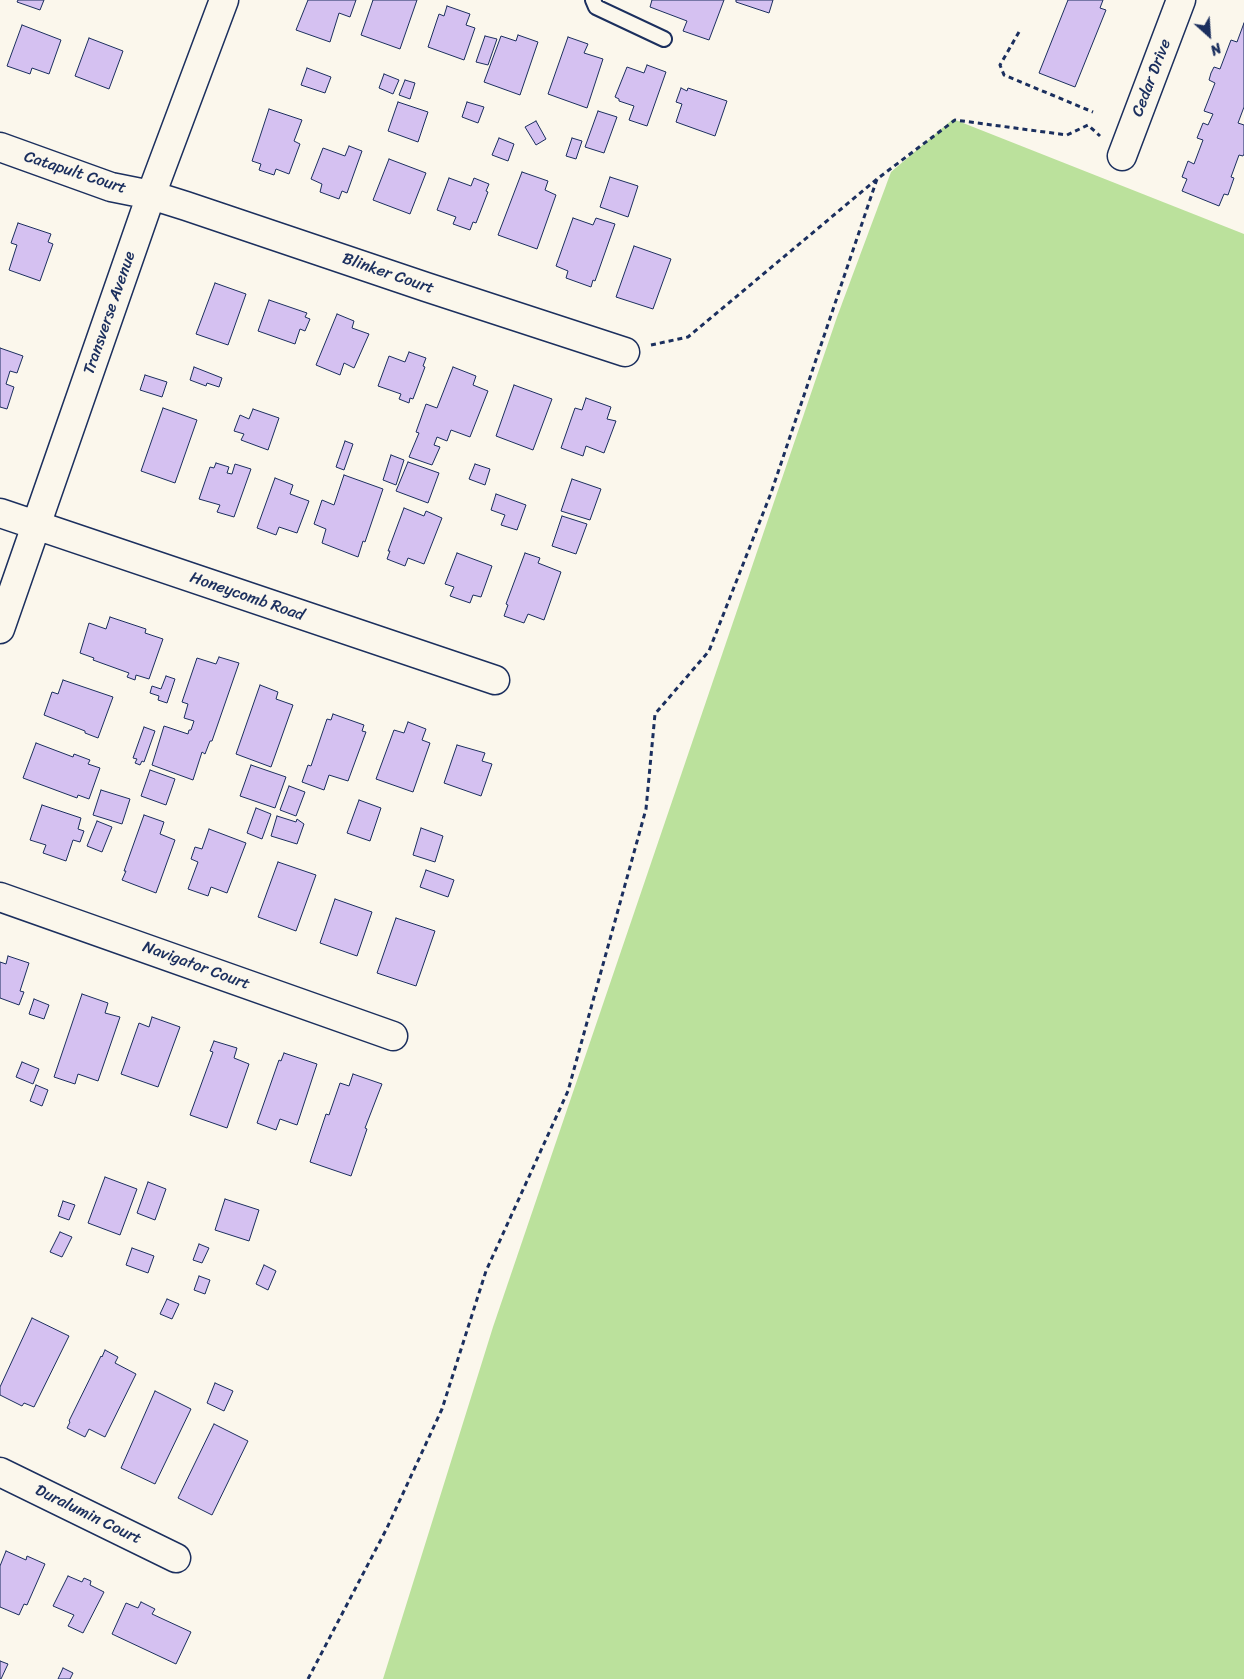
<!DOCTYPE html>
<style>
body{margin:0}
#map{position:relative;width:1244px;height:1679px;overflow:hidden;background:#fbf7ec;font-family:Sriracha,sans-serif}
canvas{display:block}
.north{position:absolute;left:1184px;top:10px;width:50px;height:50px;-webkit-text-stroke:4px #fbf7ec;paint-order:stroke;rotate:154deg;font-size:14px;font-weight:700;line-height:20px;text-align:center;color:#1b2f5e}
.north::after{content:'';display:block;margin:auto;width:18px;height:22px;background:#1b2f5e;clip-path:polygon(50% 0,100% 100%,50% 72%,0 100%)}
</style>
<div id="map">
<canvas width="1244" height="1679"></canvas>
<div class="north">N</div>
</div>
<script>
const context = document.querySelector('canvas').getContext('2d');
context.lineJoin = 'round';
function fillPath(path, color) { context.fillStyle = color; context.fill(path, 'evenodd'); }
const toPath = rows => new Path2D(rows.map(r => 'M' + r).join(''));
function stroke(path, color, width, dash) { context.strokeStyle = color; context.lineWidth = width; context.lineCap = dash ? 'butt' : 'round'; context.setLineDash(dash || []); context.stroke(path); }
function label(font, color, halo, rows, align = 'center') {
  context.font = font + ' Sriracha,sans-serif'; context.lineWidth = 4.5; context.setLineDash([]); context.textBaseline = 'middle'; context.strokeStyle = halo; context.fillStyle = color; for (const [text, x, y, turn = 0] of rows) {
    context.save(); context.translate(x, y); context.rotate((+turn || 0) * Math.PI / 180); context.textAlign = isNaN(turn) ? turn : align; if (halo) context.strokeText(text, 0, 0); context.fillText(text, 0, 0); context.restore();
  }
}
const green = toPath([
 [953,119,1244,234,1244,1679,383,1679,493,1327,837,317,891,172]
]);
const building = toPath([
 [18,0,44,0,40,10,17,2,18,0],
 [308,0,356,0,350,17,339,13,330,42,296,30,308,0],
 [373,0,417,0,400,49,361,35,373,0],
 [652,0,724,0,709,40,683,31,687,21,650,7,652,0],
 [736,0,773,0,769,13,736,2,736,0],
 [1068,0,1103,0,1100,8,1106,10,1075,87,1039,73,1068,0],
 [447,6,470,14,466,25,475,28,464,60,428,47,439,14,444,16,447,6],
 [1244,23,1244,107,1238,123,1244,125,1244,154,1243,156,1239,155,1231,177,1234,178,1228,195,1224,194,1219,206,1182,191,1187,179,1182,177,1188,161,1194,164,1203,140,1197,138,1203,123,1208,125,1213,114,1204,111,1215,83,1209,80,1211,73,1214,67,1220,69,1231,40,1237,42,1244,23],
 [22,25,61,40,49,74,32,68,30,74,7,66,22,25],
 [518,35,538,42,520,95,484,82,501,36,516,41,518,35],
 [485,36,497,39,488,65,476,62,485,36],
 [568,37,588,44,584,53,603,59,587,108,548,94,568,37],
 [89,38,123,51,109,89,75,76,89,38],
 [647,65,666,72,647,126,629,120,634,106,619,101,619,99,615,97,627,67,644,73,647,65],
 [307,68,331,77,325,93,301,85,307,68],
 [384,74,399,80,393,94,379,88,384,74],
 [405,80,415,83,410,99,399,95,405,80],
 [681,88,687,91,688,88,727,101,715,136,676,122,682,104,676,102,681,88],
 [398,102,428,112,418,142,388,131,398,102],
 [467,102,484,107,478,123,462,117,467,102],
 [269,109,302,120,294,141,300,144,289,174,276,169,274,175,259,170,261,164,252,161,269,109],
 [598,111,617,117,604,153,585,147,598,111],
 [536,121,546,139,536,145,525,127,536,121],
 [499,138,514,144,508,161,492,155,499,138],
 [572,138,582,141,576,159,566,156,572,138],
 [349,146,362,151,347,193,342,191,339,199,320,192,322,184,311,179,323,148,345,156,349,146],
 [389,159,426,173,410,214,373,200,389,159],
 [522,172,548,181,545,190,556,195,537,249,498,235,522,172],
 [610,177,638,186,628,217,600,207,610,177],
 [449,178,471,186,474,178,489,184,486,191,488,192,476,223,473,222,470,230,453,224,456,217,437,210,449,178],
 [573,218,593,225,596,218,615,224,595,281,593,280,591,287,566,278,568,271,556,266,573,218],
 [18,223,51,234,48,242,53,244,40,281,9,270,17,245,11,243,18,223],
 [634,246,671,259,653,309,616,297,634,246],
 [215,283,246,294,228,345,196,334,215,283],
 [269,300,307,313,305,317,310,319,305,331,300,329,295,344,258,331,269,300],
 [337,314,354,321,352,328,369,334,354,368,344,363,340,375,316,365,337,314],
 [0,348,23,356,17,373,10,371,6,384,14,387,7,409,0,407,0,348],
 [409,352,426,358,423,366,425,367,413,399,410,398,409,403,399,399,401,394,378,386,389,356,405,362,409,352],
 [194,367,222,378,219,387,207,383,206,386,190,380,194,367],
 [453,367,476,376,473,385,488,391,470,437,451,430,447,441,437,437,434,445,440,447,432,465,409,457,419,433,416,432,426,404,437,408,453,367],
 [145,375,167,382,162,397,140,390,145,375],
 [514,385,552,399,533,450,496,436,514,385],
 [586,398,611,407,607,419,616,421,604,453,586,446,583,456,561,448,575,408,582,410,586,398],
 [163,408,197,420,175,483,141,471,163,408],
 [253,409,279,418,268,450,241,440,244,434,234,431,240,415,249,419,253,409],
 [345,441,353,444,344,470,336,467,345,441],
 [391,455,404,460,396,485,383,480,391,455],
 [408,462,439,473,428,503,396,491,408,462],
 [216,463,229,467,227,473,232,474,235,464,251,469,234,517,217,512,220,505,199,499,210,467,214,468,216,463],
 [475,464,490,469,485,485,469,479,475,464],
 [344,475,383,489,365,542,363,541,358,557,322,543,326,529,314,524,322,500,334,505,344,475],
 [275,478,293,485,290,494,309,501,297,533,279,527,276,535,257,528,275,478],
 [572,479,601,489,590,520,561,511,572,479],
 [496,494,526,505,517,530,501,525,505,515,491,510,496,494],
 [404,508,424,516,426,511,442,518,424,564,408,558,405,566,387,559,390,551,388,551,404,508],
 [562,516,587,524,576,554,552,546,562,516],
 [457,553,492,566,481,597,473,595,470,603,450,596,454,587,445,584,457,553],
 [525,553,540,558,538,563,561,572,544,620,528,614,524,623,504,616,508,605,506,604,525,553],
 [110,617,146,629,145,633,163,639,149,679,136,675,135,680,127,677,129,673,93,660,94,658,80,653,89,623,106,629,110,617],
 [219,657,239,663,212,741,210,741,205,754,202,752,193,780,152,765,164,726,188,734,189,730,191,730,194,721,184,718,188,704,182,702,197,658,216,664,219,657],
 [166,676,175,679,167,703,158,700,159,696,150,693,152,686,161,689,166,676],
 [63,680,113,697,98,738,85,733,85,731,44,715,52,692,58,694,63,680],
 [260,685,278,692,276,699,293,705,271,767,236,754,260,685],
 [333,714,364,725,362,731,366,732,348,781,329,775,324,790,302,782,308,765,311,766,327,719,331,720,333,714],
 [408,722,426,729,422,740,430,743,413,792,376,779,394,730,404,733,408,722],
 [144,727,155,731,144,762,142,761,140,765,135,763,137,759,133,758,144,727],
 [36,743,73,757,74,754,90,760,88,764,100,768,89,799,78,795,77,798,23,778,36,743],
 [457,745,485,753,482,761,492,764,481,796,444,783,457,745],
 [251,765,286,777,275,808,240,796,251,765],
 [150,770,175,779,166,805,141,796,150,770],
 [289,786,305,792,296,816,280,810,289,786],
 [101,790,130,799,122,824,93,815,101,790],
 [359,800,381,808,370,841,347,833,359,800],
 [42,805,81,818,78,829,84,831,80,842,73,840,66,861,43,853,46,845,30,840,42,805],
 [256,808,271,814,262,839,247,833,256,808],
 [144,815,164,822,160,834,175,840,156,893,122,880,126,871,124,871,144,815],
 [277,816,296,822,297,819,304,824,297,844,271,836,277,816],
 [97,821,112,827,102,852,87,846,97,821],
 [421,828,443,836,435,862,413,855,421,828],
 [209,829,246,843,227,893,211,887,208,896,188,889,198,862,191,859,195,847,202,849,209,829],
 [278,862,316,875,296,931,258,917,278,862],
 [426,870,454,880,448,897,420,887,426,870],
 [335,899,372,912,357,956,320,943,335,899],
 [396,918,435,931,416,986,377,973,396,918],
 [8,956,29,963,20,991,24,992,19,1005,0,998,0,962,6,964,8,956],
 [82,994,108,1003,105,1013,120,1017,98,1081,78,1074,75,1084,54,1077,82,994],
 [34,999,49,1005,44,1019,29,1014,34,999],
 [152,1017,180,1027,158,1087,121,1074,139,1023,149,1027,152,1017],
 [214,1041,237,1048,234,1058,249,1064,227,1128,190,1115,213,1052,210,1051,214,1041],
 [284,1053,317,1064,297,1125,280,1119,276,1130,257,1123,279,1060,281,1061,284,1053],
 [22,1062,39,1069,33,1084,16,1077,22,1062],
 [353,1074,382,1084,365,1128,367,1129,351,1176,310,1162,326,1114,329,1115,340,1083,349,1086,353,1074],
 [36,1085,48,1090,42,1106,30,1101,36,1085],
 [105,1177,137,1189,120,1235,88,1223,105,1177],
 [148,1182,166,1189,155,1220,137,1213,148,1182],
 [225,1199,259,1210,249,1241,215,1230,225,1199],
 [63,1201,75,1205,69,1220,58,1216,63,1201],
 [60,1232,72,1237,62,1257,50,1252,60,1232],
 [199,1244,209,1248,202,1263,193,1260,199,1244],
 [132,1248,154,1256,148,1273,126,1265,132,1248],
 [264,1265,276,1271,268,1290,256,1284,264,1265],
 [199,1276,210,1280,205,1294,194,1290,199,1276],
 [167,1299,179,1304,172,1319,160,1314,167,1299],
 [32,1318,69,1336,34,1407,24,1403,22,1406,0,1395,0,1387,32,1318],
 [105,1350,118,1357,115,1363,136,1374,105,1437,89,1429,85,1437,67,1428,70,1422,69,1421,101,1356,102,1357,105,1350],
 [215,1383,233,1391,224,1411,207,1403,215,1383],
 [155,1391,191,1409,155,1484,121,1468,155,1391],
 [214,1424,248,1441,212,1515,178,1498,214,1424],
 [6,1551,26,1560,27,1556,45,1564,27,1605,24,1604,19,1615,0,1607,0,1566,6,1551],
 [68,1576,82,1582,84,1578,91,1581,90,1585,104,1592,83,1633,68,1626,74,1615,53,1606,68,1576],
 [141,1602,155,1609,152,1614,191,1632,176,1664,112,1634,126,1603,138,1608,141,1602],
 [0,1661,8,1664,1,1679,0,1679,0,1661],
 [63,1668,73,1673,70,1679,58,1679,63,1668]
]);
const path = toPath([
 [1019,32,1000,65,1004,75,1093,112],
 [651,345,688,337,877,179,955,120,1067,135,1088,125,1100,136],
 [308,1679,387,1528,442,1409,486,1271,568,1091,646,809,655,714,709,651,771,493,877,179]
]);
const service = toPath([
 [593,0,596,7,664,39]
]);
const minor = toPath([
 [0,147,111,187,151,195,186,206,426,287,625,352],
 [1122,156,1181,0],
 [0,513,495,680],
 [0,629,151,195,224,0],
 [0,897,393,1036],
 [0,1472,176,1558]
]);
const streetNames = [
 ["Cedar Drive",1152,78,-69],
 ["Catapult Court",75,173,18],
 ["Blinker Court",388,274,19],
 ["Transverse Avenue",110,313,-71],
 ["Honeycomb Road",247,597,19],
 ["Navigator Court",196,966,20],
 ["Duralumin Court",88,1515,26]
];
fillPath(green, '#bbe19c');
fillPath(building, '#d5c1f1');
stroke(building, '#1b2f5e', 1);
stroke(service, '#1b2f5e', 18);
stroke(minor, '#1b2f5e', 31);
stroke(path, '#1b2f5e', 3, [5, 4]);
stroke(service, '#fbf7ec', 14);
stroke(minor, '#fbf7ec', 28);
label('16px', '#1b2f5e', '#fbf7ec', streetNames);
</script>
